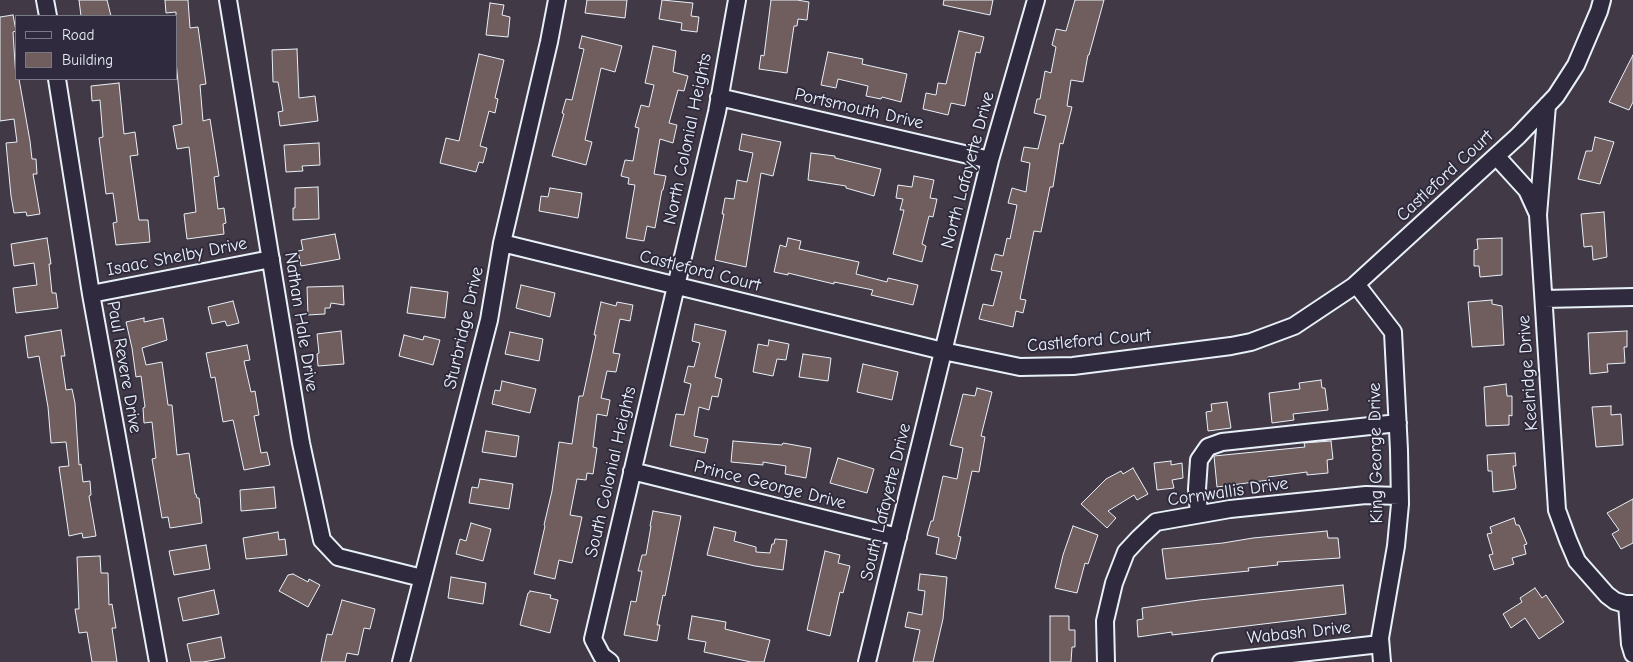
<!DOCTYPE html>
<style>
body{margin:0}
#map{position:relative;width:1633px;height:662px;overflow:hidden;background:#423947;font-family:"Comic Neue",sans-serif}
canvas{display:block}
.legend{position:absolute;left:15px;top:15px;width:162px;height:65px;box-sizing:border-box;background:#2f2a3d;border:1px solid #797a88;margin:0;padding:6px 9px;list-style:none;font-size:15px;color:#e8f1f8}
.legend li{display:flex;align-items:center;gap:10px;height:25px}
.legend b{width:25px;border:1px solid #797a88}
</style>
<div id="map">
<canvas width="1633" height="662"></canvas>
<ul class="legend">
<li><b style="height:6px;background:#2f2a3d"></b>Road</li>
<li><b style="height:14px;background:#705d5e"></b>Building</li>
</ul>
</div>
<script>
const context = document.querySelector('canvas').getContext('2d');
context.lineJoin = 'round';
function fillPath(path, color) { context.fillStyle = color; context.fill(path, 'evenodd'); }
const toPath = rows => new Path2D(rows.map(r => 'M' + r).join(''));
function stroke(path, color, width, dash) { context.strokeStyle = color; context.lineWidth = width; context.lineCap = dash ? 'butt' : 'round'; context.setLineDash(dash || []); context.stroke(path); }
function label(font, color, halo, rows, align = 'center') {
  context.font = font + ' "Comic Neue",sans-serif'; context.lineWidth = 4; context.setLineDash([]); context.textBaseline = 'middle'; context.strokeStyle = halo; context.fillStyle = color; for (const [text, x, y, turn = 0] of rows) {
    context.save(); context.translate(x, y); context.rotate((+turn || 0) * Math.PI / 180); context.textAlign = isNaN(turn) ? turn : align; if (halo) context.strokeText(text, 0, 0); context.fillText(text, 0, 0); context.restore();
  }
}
const building = toPath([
 [79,0,107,0,111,16,81,16,79,0],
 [165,0,188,0,190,28,198,27,206,84,200,85,203,121,210,119,219,176,214,177,218,209,224,208,226,223,223,224,224,234,187,239,184,214,196,212,189,147,177,149,173,126,182,124,176,61,176,12,166,13,165,0],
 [587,0,627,0,625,18,585,13,587,0],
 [662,0,693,3,691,16,699,17,697,32,681,30,682,23,659,19,662,0],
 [771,0,797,0,809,2,807,20,798,19,797,26,794,26,787,73,759,69,761,55,764,56,771,0],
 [944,0,993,0,990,15,943,5,944,0],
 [1075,0,1104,0,1089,55,1088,55,1083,82,1071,80,1067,106,1072,107,1063,144,1060,143,1053,187,1050,187,1041,232,1034,231,1020,299,1026,300,1023,313,1016,311,1013,327,979,319,983,304,993,306,1002,272,991,270,995,254,1003,256,1007,238,1010,239,1017,205,1008,203,1012,188,1026,192,1030,163,1021,161,1024,147,1038,149,1046,116,1034,113,1037,99,1040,99,1045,71,1051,73,1056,47,1052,45,1056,29,1066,31,1075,0],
 [490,3,504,5,502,15,510,17,508,37,486,35,490,3],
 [13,15,16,31,13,32,16,79,19,79,30,141,32,159,36,159,37,174,33,174,40,214,27,216,26,212,14,213,11,196,6,143,17,142,14,119,0,121,0,17,13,15],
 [959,31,984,37,980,53,976,52,965,106,951,103,948,115,923,109,926,93,936,95,938,83,946,84,959,31],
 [582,36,622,46,615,72,601,68,585,140,592,142,586,165,552,156,564,114,562,113,566,99,572,100,584,49,579,48,582,36],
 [653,46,676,51,673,72,688,76,684,91,678,90,669,123,677,125,673,143,660,139,654,174,666,176,663,190,662,190,655,228,647,226,644,241,626,238,635,185,628,184,629,178,621,176,625,160,633,161,639,128,635,127,641,105,649,107,654,85,645,83,653,46],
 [297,49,299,98,315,96,318,121,280,126,278,112,283,111,278,82,273,82,272,50,297,49],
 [828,52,863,59,862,64,907,74,901,102,882,97,881,99,866,96,868,86,838,79,836,88,821,85,828,52],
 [479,54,504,60,495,98,498,99,495,113,489,111,480,146,487,148,483,163,479,162,476,172,440,163,446,138,459,141,479,54],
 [1633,55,1633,102,1629,110,1609,102,1633,55],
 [119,83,124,134,135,132,138,155,130,156,139,220,148,220,150,242,116,245,113,223,117,222,113,193,106,194,99,138,103,137,100,100,92,101,91,86,119,83],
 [742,134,781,142,773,176,761,173,746,267,715,260,724,214,722,214,725,198,734,199,737,180,747,182,753,153,739,150,742,134],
 [1595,137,1614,142,1600,184,1578,179,1586,151,1592,151,1595,137],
 [319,143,320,165,302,166,303,171,286,172,284,145,319,143],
 [811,153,835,156,835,158,881,169,874,196,846,188,846,186,808,180,811,153],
 [914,176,934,180,930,198,937,199,933,217,929,216,922,244,926,246,922,262,893,254,904,210,900,210,903,199,896,198,898,185,912,187,914,176],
 [318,187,319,219,293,220,293,208,295,208,295,188,318,187],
 [550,188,582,193,578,218,539,211,541,196,548,197,550,188],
 [1604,212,1607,257,1593,260,1592,246,1584,247,1581,214,1604,212],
 [335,234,340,259,301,266,298,251,303,250,301,240,335,234],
 [47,238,51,264,49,264,52,293,56,293,58,308,16,313,13,288,37,285,34,263,14,266,11,244,47,238],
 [788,238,801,241,799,249,859,262,856,274,887,282,888,278,918,285,913,305,871,295,873,290,834,282,834,284,788,273,788,275,774,272,780,245,786,247,788,238],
 [1502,238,1502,275,1480,277,1479,266,1474,266,1474,250,1478,249,1477,239,1502,238],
 [521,285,555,293,550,317,516,308,521,285],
 [343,286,344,305,331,303,330,308,325,308,325,314,308,315,307,287,343,286],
 [411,287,448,292,445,318,407,313,411,287],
 [1492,300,1492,304,1502,306,1504,345,1472,347,1468,302,1492,300],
 [233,301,239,323,227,326,225,321,212,324,208,307,233,301],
 [601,302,616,306,617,302,633,305,630,321,620,319,613,353,620,354,616,372,607,371,601,398,610,400,607,416,597,414,593,447,597,448,593,474,587,473,586,480,577,479,570,515,582,517,572,563,559,560,555,579,534,574,545,526,544,525,552,491,559,442,572,444,579,396,583,396,596,335,594,335,601,302],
 [144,318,144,322,163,318,167,340,142,348,146,365,162,362,168,405,172,405,177,455,189,453,195,494,196,494,197,498,199,498,202,523,170,528,168,517,162,518,152,459,156,458,152,422,144,423,143,408,145,407,141,376,136,377,132,348,126,322,144,318],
 [695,324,726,331,715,377,722,379,718,397,712,396,709,410,699,407,694,436,708,439,705,453,670,446,676,414,684,415,691,384,684,382,688,366,694,367,700,343,692,341,695,324],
 [61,330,65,356,61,356,66,390,72,389,75,403,79,465,81,464,83,482,90,481,91,495,89,496,96,536,83,538,82,533,69,536,59,467,69,466,66,442,51,443,48,407,39,356,28,358,25,336,61,330],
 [341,331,344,364,318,366,317,354,319,353,317,334,341,331],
 [1627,331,1627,347,1624,347,1625,363,1607,364,1608,372,1590,374,1588,333,1627,331],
 [510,332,543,339,539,361,505,354,510,332],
 [404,335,423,340,424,336,440,340,433,365,399,356,404,335],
 [769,340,789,344,786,360,777,359,773,376,753,372,758,344,768,346,769,340],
 [247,345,250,360,244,361,251,392,255,391,259,415,254,416,261,453,267,452,270,465,244,470,233,420,223,422,215,377,211,378,206,353,247,345],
 [803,354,831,358,828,381,799,377,803,354],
 [863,364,898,372,892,400,857,392,863,364],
 [1321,380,1322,388,1325,388,1328,410,1293,414,1294,420,1272,423,1269,393,1300,389,1299,383,1321,380],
 [502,381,536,389,530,413,492,404,495,390,500,391,502,381],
 [1506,384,1507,396,1512,396,1512,416,1509,415,1509,425,1486,426,1484,387,1506,384],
 [977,388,992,392,981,436,985,437,979,472,972,471,958,536,961,537,956,559,936,554,939,538,927,535,931,521,933,521,943,476,957,479,963,448,950,445,963,394,975,396,977,388],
 [1227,402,1231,428,1208,431,1206,412,1212,411,1211,404,1227,402],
 [1611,406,1611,415,1621,414,1623,445,1596,447,1592,407,1611,406],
 [486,431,519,436,516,457,482,452,486,431],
 [733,441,782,445,783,443,811,448,806,478,785,474,786,466,763,462,763,465,731,462,733,441],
 [1331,441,1333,459,1327,460,1328,473,1307,475,1307,472,1268,477,1269,480,1217,487,1214,456,1305,447,1304,443,1331,441],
 [1515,453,1516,466,1513,466,1516,487,1515,489,1493,492,1492,471,1488,471,1487,455,1515,453],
 [838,458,874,469,867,493,830,483,838,458],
 [1171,461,1171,465,1182,463,1183,478,1172,480,1174,488,1157,490,1154,463,1171,461],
 [1133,468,1148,494,1137,500,1134,495,1108,511,1116,518,1107,528,1081,504,1106,479,1121,471,1123,474,1133,468],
 [480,479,513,484,509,509,469,503,472,487,478,488,480,479],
 [274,487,276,508,241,511,240,490,274,487],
 [1633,499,1633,543,1621,549,1612,534,1619,530,1607,513,1633,499],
 [653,511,681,516,665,596,663,595,657,625,660,625,657,641,624,635,631,601,636,602,642,571,638,571,642,555,646,555,651,526,650,526,653,511],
 [1514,518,1516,525,1519,525,1527,544,1524,545,1526,554,1512,558,1514,564,1494,570,1489,555,1493,554,1487,534,1492,533,1490,527,1514,518],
 [471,523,491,529,483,561,456,554,460,539,466,541,471,523],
 [1073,526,1098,535,1088,564,1085,563,1077,593,1055,588,1063,555,1073,526],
 [714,527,736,532,734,541,756,547,756,552,770,553,772,544,774,544,775,539,787,540,783,570,755,566,707,555,714,527],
 [1327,531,1328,538,1338,538,1340,558,1277,562,1278,565,1248,568,1249,571,1166,579,1162,549,1223,543,1253,538,1327,531],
 [278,532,279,540,285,539,287,555,246,559,243,538,278,532],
 [206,545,210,569,174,575,169,551,206,545],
 [825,551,840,555,838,563,850,566,843,593,840,592,830,636,807,630,825,551],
 [100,556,101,573,108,573,109,605,112,604,116,628,112,628,117,662,92,662,87,632,79,633,75,609,79,609,77,557,100,556],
 [293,574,308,582,309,579,320,585,308,607,279,591,288,575,293,574],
 [920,574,947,577,943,619,933,662,913,662,920,630,905,627,908,612,922,615,925,591,918,590,920,574],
 [451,577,486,583,483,604,448,598,451,577],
 [1343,585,1346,614,1172,635,1172,632,1138,637,1137,620,1143,619,1142,608,1199,600,1343,585],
 [1535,588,1542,598,1546,595,1564,622,1539,639,1525,618,1511,628,1503,614,1522,602,1520,598,1535,588],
 [214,590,219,614,183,621,178,598,214,590],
 [530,591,551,595,550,598,558,600,550,633,520,625,528,593,529,593,530,591],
 [342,600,375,609,370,629,364,628,358,655,347,653,345,662,321,662,327,634,332,635,342,600],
 [692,616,726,622,725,629,770,640,764,662,751,662,704,652,706,642,688,639,692,616],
 [1050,616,1069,616,1069,630,1075,630,1075,647,1072,647,1071,662,1050,662,1050,616],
 [221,637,225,658,203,662,191,662,187,644,221,637]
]);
const minor = toPath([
 [45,0,48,16],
 [228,0,301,443,322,540,338,557,422,578],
 [57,79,91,294,158,662],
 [719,97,990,160],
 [1547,105,1538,215,1557,510,1568,540,1577,561,1607,595,1615,601,1625,604,1633,604],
 [1496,156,1527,190,1537,212],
 [502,243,943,351,1020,367,1073,366,1231,346,1251,342,1294,326,1354,286,1518,136,1556,96,1576,65,1599,11,1602,0],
 [1356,284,1393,332,1399,450,1400,504,1396,546,1380,638,1382,662],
 [91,294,271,259],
 [1544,299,1633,297],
 [632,471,898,537],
 [1199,514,1197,489,1199,460,1208,447,1222,442,1398,423],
 [1627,604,1630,644,1633,654],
 [401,662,489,320,502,243,549,42,557,0],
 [610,662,602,656,593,639,717,112,737,0],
 [867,662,990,160,1036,0],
 [1106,662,1105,621,1114,583,1126,552,1139,538,1156,522,1230,509,1366,495,1400,496],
 [1221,662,1380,644]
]);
const streetNames = [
 ["Portsmouth Drive",859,109,13],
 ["North Colonial Heights",688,139,-78],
 ["North Lafayette Drive",968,170,-75],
 ["Castleford Court",1445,176,-43],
 ["Isaac Shelby Drive",177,257,-11],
 ["Castleford Court",700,271,14],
 ["Nathan Hale Drive",301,322,81],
 ["Sturbridge Drive",464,328,-77],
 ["Castleford Court",1089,341,-5],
 ["Paul Revere Drive",124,367,80],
 ["Keelridge Drive",1528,373,-94],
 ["King George Drive",1376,453,-91],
 ["South Colonial Heights",611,472,-77],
 ["Prince George Drive",770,485,14],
 ["Cornwallis Drive",1228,492,-8],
 ["South Lafayette Drive",886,502,-76],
 ["Wabash Drive",1299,633,-6]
];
fillPath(building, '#705d5e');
stroke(building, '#e8f1f8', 1);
stroke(minor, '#e8f1f8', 20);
stroke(minor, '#2f2a3d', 16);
label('18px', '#e8f1f8', '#2f2a3d', streetNames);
</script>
